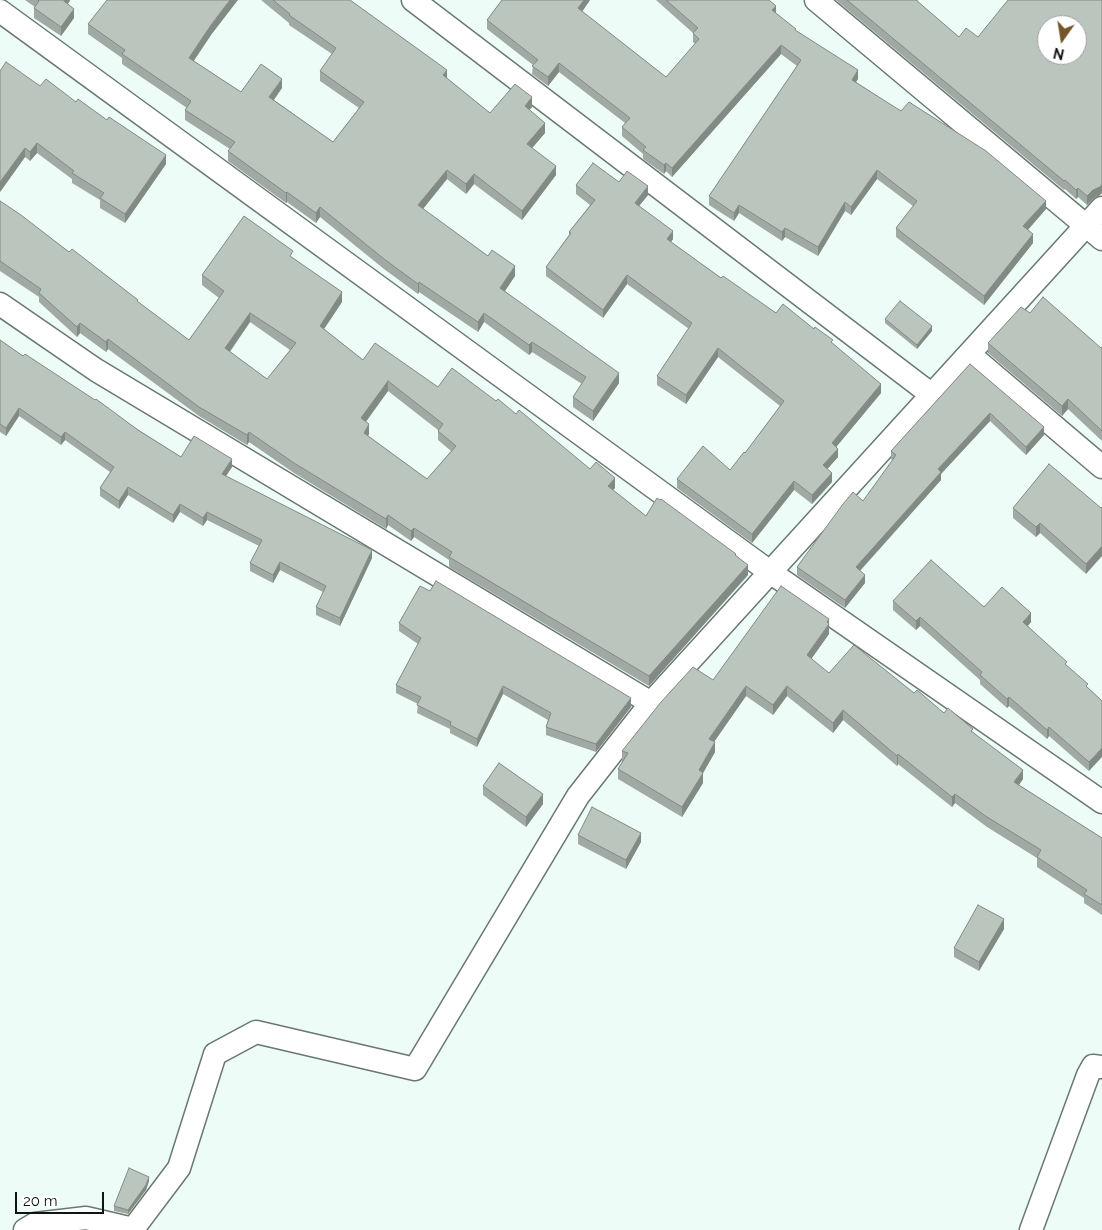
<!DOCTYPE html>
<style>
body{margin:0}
#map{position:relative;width:1102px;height:1230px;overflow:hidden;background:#edfcf7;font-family:Raleway,sans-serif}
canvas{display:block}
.north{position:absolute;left:1037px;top:15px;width:50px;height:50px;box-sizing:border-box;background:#fff;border:1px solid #9fa1a1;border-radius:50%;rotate:193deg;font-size:14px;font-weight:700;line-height:20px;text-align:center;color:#101513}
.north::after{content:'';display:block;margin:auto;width:18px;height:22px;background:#73572a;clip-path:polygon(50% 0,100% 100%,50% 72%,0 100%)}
.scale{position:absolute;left:15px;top:1192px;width:89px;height:22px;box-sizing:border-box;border:2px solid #101513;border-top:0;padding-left:6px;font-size:15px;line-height:18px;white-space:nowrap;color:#101513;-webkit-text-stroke:4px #fff;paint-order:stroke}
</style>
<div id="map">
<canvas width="1102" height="1230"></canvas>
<div class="north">N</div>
<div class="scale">20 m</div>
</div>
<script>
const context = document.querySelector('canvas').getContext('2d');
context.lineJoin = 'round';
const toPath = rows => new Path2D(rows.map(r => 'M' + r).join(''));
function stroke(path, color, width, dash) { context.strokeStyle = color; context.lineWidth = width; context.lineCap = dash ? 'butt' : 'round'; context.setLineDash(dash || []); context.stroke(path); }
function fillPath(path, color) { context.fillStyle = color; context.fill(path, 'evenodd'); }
const street = toPath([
 [413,0,932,395],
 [816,0,1102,239],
 [0,11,770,572,1102,802],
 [0,304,96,370,651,703,1102,208],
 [969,354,1102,467],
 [25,1230,35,1224,86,1218,133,1229,179,1168,215,1054,256,1032,415,1069,578,796,651,703],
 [1031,1230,1088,1075,1093,1066,1102,1067]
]);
const wall = toPath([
 [25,0,70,0,68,4,74,18,61,36,34,18,34,8,35,7],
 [261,0,350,0,490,113,532,107,529,110,545,133,532,148,556,175,522,220,474,184,466,194,447,179,423,209,515,276,505,291,619,383,593,421,573,407,573,397,582,384,532,352,529,355,484,322,478,332,419,292,418,294,384,269,320,217,316,223,287,202,286,203,228,161,228,151,230,149,185,120,185,110,187,108,122,64,122,58,88,34,88,24,211,35,194,61,241,92,282,88,274,100,333,142,359,108,320,81,320,71,332,54,289,25,289,23],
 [502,0,590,0,582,12,666,77,695,44,693,42,693,33,656,0,769,0,776,13,796,31,858,79,856,82,1046,209,1028,230,1033,243,984,305,896,237,896,228,913,206,877,179,851,215,845,211,818,256,785,237,782,241,739,213,734,221,709,205,709,196,797,66,781,54,672,177,666,171,664,174,643,159,643,154,622,136,622,127,625,123,559,72,548,86,532,74,533,65,487,29,487,20],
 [836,0,918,0,917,2,959,37,978,37,1100,195,1093,199,1087,205,1078,197,1076,199,1065,189,1064,190],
 [40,86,76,102,166,164,125,223,100,208,100,200,72,183,72,179,37,153,30,161,25,157,0,192],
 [619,182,648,195,639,206,673,239,671,242,721,278,776,313,833,344,881,393,836,447,838,457,827,469,832,482,812,504,794,490,752,543,677,488,677,479,730,470,745,453,780,406,718,357,686,404,657,385,657,376,689,329,627,284,603,318,546,276,546,267,569,235,569,232,590,205,576,194,576,185],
 [0,201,189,340,219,298,202,285,202,275,293,258,342,302,324,329,363,360,438,387,496,401,516,414,615,488,613,490,646,516,736,556,748,575,649,686,449,567,449,560,414,537,411,541,388,525,386,529,294,473,249,442,247,445,199,416,108,349,106,352,80,333,77,337,39,302,39,297,0,271],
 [250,322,290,350,267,379,230,352],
 [388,391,438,430,438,440,451,451,427,479,368,436,369,434,366,422],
 [1030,313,1101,348,1102,347,1102,441,1068,409,1062,416,988,353,988,343],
 [885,319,932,331,917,349,885,323],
 [0,340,23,356,181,457,232,467,226,476,372,558,340,626,316,615,316,607,323,592,280,570,273,583,250,571,250,563,259,546,207,520,203,526,180,512,173,523,128,495,119,509,100,496,100,488,110,472,65,440,61,445,19,416,6,436,0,432],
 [970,364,1044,435,1026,455,990,421,941,474,941,480,860,571,865,583,845,608,797,575,797,567,863,501,893,460,891,459,891,451],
 [1013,508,1101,508,1086,574,1040,533,1036,537,1013,518],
 [893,601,984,607,1031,622,1028,626,1088,688,1102,701,1089,771,1049,736,1047,739,1009,706,1007,708,980,684,980,680,920,626,916,630,893,610],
 [399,623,631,707,596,752,546,735,546,727,548,720,503,694,477,747,450,733,450,729,417,713,418,704,396,693,396,685,418,644,399,631],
 [829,629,829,634,811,659,829,673,914,693,973,732,1023,779,1019,785,1102,838,1102,915,1084,903,1084,898,1037,867,1037,858,987,827,955,803,952,807,898,764,897,766,843,720,833,733,787,696,773,715,746,696,714,742,715,752,703,773,703,783,682,817,618,779,618,769,623,761,622,761,622,751,713,680],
 [483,786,543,804,526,827,483,795],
 [578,835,641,842,626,869,578,844],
 [1004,929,979,971,954,957,954,948],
 [149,1181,146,1190,128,1214,114,1211,114,1206]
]);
const shadedWall = toPath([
 [64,0,70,0,64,10],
 [230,0,238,0,211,35,189,67,189,58,211,25],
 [584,0,590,0,578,17,578,8],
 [776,6,776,14,772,10],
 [74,9,74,18,61,36,61,27],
 [781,45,781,54,672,177,672,168],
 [559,63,559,72,548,86,548,77],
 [447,70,447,80,443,75],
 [858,70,858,79,852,88,852,80],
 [282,79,282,88,269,106,269,97],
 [532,97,532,107,525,116,525,106],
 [545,123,545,133,527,154,527,144],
 [37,143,37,153,30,161,30,152],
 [25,148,25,157,0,192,0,182],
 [166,155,166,164,125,223,125,214],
 [666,163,666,171,664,174,664,165],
 [556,166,556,175,522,220,522,211],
 [447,170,447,179,418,215,418,205],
 [877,170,877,179,851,215,851,207],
 [474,174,474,184,466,194,466,184],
 [1102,184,1102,193,1100,195,1093,199,1087,205,1087,196,1093,190],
 [648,186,648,195,635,211,635,203],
 [1078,188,1078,197,1076,199,1076,190],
 [287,192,287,202,286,203,286,193],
 [1046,201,1046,209,1023,235,1023,226],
 [845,202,845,211,818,256,818,247],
 [739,205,739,213,734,221,734,213],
 [320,207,320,217,316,223,316,213],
 [785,228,785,237,782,241,782,232],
 [673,231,673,239,667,248,667,239],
 [1033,234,1033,243,984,305,984,296],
 [515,266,515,276,500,298,500,288],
 [627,275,627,284,603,318,603,310],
 [419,282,419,292,418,294,418,284],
 [342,292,342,302,320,335,320,326],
 [250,313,250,322,225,358,225,348],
 [484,313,484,322,478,332,478,322],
 [80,323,80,333,77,337,77,327],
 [932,326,932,331,917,349,917,345],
 [108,339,108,349,106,352,106,342],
 [532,342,532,352,529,355,529,345],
 [718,348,718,357,686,404,686,395],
 [619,373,619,383,593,421,593,411],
 [388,381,388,391,361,428,361,418],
 [881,384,881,393,832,452,832,443],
 [1068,399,1068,409,1062,416,1062,406],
 [19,408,19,416,6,436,6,428],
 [990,413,990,421,941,474,941,480,856,575,856,567,938,469],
 [369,424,369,434,364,443,364,433],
 [1044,427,1044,435,1026,455,1026,447],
 [65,432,65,440,61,445,61,437],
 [249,432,249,442,247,445,247,435],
 [838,449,838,457,823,474,823,465],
 [232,459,232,467,222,482,222,474],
 [832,473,832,482,812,504,812,495],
 [615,478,615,488,608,495,608,486],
 [794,481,794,490,752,543,752,534],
 [128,487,128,495,119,509,119,501],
 [180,504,180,512,173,523,173,515],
 [207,512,207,520,203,526,203,518],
 [388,515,388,525,386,529,386,519],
 [1040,523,1040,533,1036,537,1036,527],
 [414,528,414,537,411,541,411,531],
 [1102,546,1102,556,1086,574,1086,564],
 [372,550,372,558,340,626,340,618],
 [280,562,280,570,273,583,273,575],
 [748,565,748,575,649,686,649,676],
 [865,575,865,583,845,608,845,600],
 [1031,613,1031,622,1023,631,1023,622],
 [920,617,920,626,916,630,916,621],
 [829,619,829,634,807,665,807,655],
 [503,686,503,694,477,747,477,739],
 [746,686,746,696,709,749,709,739],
 [787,686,787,696,773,715,773,705],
 [1009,697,1009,706,1007,708,1007,699],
 [631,698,631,707,596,752,596,744],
 [843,710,843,720,833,733,833,723],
 [1049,727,1049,736,1047,739,1047,730],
 [715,742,715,752,699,780,699,770],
 [1102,748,1102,757,1089,771,1089,762],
 [898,754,898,764,897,766,897,756],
 [1023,770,1023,779,1014,792,1014,782],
 [703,773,703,783,682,817,682,807],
 [543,794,543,804,526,827,526,817],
 [955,794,955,803,952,807,952,797],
 [641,833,641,842,626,869,626,860],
 [1004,919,1004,929,979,971,979,962],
 [149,1177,149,1181,146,1190,128,1214,128,1210]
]);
const building = toPath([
 [38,0,64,0,64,1,74,9,61,27,34,8,39,1,38,0],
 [107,0,230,0,211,25,189,58,241,92,261,64,282,79,269,97,333,142,364,102,320,71,336,48,289,15,290,14,273,0,350,0,447,70,443,75,490,113,515,84,532,97,525,106,545,123,527,144,556,166,522,211,474,174,466,184,447,170,418,205,488,256,492,250,515,266,500,288,619,373,593,411,573,397,586,377,532,342,529,345,484,313,478,322,419,282,418,284,384,259,320,207,316,213,287,192,286,193,228,151,235,142,185,110,191,101,122,54,125,50,88,24,107,0],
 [502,0,584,0,578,8,666,77,699,39,693,33,698,28,666,0,769,0,776,6,772,10,796,29,795,30,858,70,852,80,901,111,909,102,986,151,1046,201,1023,226,1033,234,984,296,896,228,917,201,877,170,851,207,845,202,818,247,785,228,782,232,739,205,734,213,709,196,801,60,781,45,672,168,666,163,664,165,643,150,646,147,622,127,630,118,559,63,548,77,532,66,538,60,487,20,502,0],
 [847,0,916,0,959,37,966,28,978,37,1008,0,1102,0,1102,184,1100,187,1093,190,1087,196,1078,188,1076,190,1065,180,1064,181,847,0],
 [1047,25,1077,25,1077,55,1047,55,1047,25],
 [6,62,40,86,46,79,76,102,78,99,107,120,109,117,166,155,125,214,100,198,104,193,72,173,74,171,37,143,30,152,25,148,0,182,0,71,6,62],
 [593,163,619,182,627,171,648,186,635,203,673,231,667,239,721,278,723,276,776,313,783,304,814,329,815,327,833,340,831,342,881,384,832,443,838,449,823,465,832,473,812,495,794,481,752,534,677,479,703,446,730,470,744,452,745,453,784,401,718,348,686,395,657,376,692,323,627,275,603,310,546,267,571,233,569,232,595,200,576,185,593,163],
 [0,201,21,215,69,252,72,249,138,300,137,301,189,340,224,291,202,275,244,216,293,251,290,256,342,292,320,326,363,360,375,343,438,387,452,368,496,401,498,399,516,414,519,410,590,469,596,462,615,478,608,486,646,516,657,498,660,500,661,499,736,554,735,555,748,565,649,676,449,557,452,552,414,528,411,531,388,515,386,519,294,463,249,432,247,435,199,407,108,339,106,342,80,323,77,327,39,293,41,289,0,261,0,201],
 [250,313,296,343,267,379,225,348,250,313],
 [388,381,443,424,438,431,456,446,427,479,364,433,369,424,361,418,388,381],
 [1043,297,1101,348,1102,347,1102,431,1068,399,1062,406,988,343,1021,307,1030,313,1043,297],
 [900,301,932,326,917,345,885,319,900,301],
 [0,340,23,356,25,354,95,400,96,399,138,430,181,457,194,436,232,459,222,474,372,550,340,618,316,607,326,586,280,562,273,575,250,563,262,540,207,512,203,518,180,504,173,515,128,487,119,501,100,488,114,467,65,432,61,437,19,408,6,428,0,424,0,340],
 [970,364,1044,427,1026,447,990,413,938,469,941,472,856,567,865,575,845,600,797,567,843,504,853,492,863,501,896,455,891,451,970,364],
 [1049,464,1101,508,1102,507,1102,546,1086,564,1040,523,1036,527,1013,508,1049,464],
 [931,560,984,607,1002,587,1031,613,1023,622,1067,662,1065,664,1088,684,1086,686,1102,701,1102,748,1089,762,1049,727,1047,730,1009,697,1007,699,980,675,982,672,920,617,916,621,893,601,931,560],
 [436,581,631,698,596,744,546,727,551,713,503,686,477,739,450,725,451,722,417,705,421,697,396,685,421,638,399,623,420,586,430,591,436,581],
 [781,586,829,619,827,622,829,624,807,655,829,673,854,645,914,693,917,690,944,713,948,708,973,729,971,731,1023,770,1014,782,1102,838,1102,905,1084,894,1087,890,1037,857,1041,850,987,817,955,794,952,797,898,754,897,756,843,710,833,723,787,686,773,705,746,686,709,739,715,742,699,770,703,773,682,807,618,769,628,753,622,751,661,702,693,667,713,680,781,586],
 [499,763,543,794,526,817,483,786,499,763],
 [592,807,641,833,626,860,578,835,592,807],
 [978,905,1004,919,979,962,954,948,978,905],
 [129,1168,149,1177,146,1185,128,1210,114,1206,129,1168]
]);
stroke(street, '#6a7772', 25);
stroke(street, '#fff', 22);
fillPath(wall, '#a0a9a3');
fillPath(shadedWall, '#828a84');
fillPath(building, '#bac5bd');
stroke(building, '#828a84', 1);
</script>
